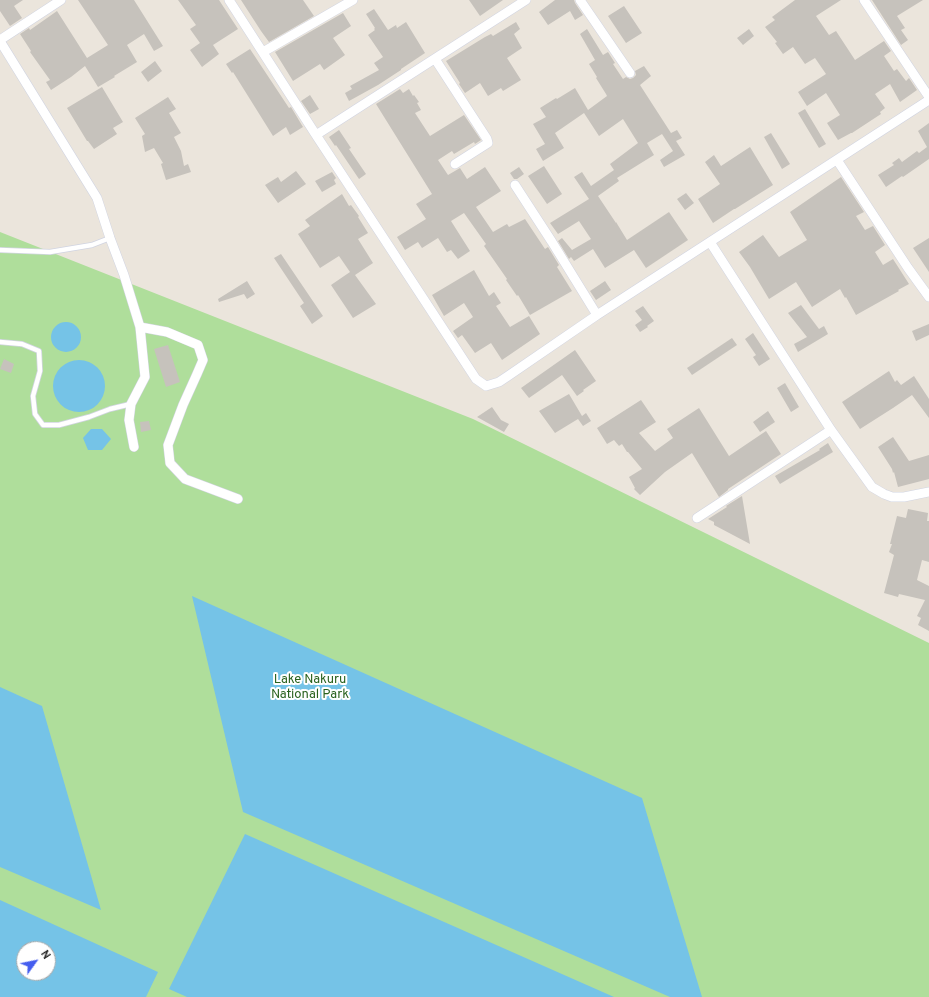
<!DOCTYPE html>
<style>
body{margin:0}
#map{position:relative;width:929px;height:997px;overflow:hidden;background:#ebe5dc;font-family:Overpass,sans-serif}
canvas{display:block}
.north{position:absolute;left:16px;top:941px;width:40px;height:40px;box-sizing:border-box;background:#fff;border:1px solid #a9a9a9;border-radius:50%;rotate:57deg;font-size:11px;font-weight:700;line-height:16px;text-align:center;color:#292929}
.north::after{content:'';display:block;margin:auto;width:14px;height:18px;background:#455def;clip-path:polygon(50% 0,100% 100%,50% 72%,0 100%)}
</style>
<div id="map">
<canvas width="929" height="997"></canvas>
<div class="north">N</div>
</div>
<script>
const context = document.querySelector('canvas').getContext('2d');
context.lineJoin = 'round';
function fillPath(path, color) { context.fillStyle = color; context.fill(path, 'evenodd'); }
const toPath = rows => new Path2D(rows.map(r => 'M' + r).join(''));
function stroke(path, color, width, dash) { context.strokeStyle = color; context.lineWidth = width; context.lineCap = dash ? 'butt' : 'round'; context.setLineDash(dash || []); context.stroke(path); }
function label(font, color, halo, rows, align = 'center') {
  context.font = font + ' Overpass,sans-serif'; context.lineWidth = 4; context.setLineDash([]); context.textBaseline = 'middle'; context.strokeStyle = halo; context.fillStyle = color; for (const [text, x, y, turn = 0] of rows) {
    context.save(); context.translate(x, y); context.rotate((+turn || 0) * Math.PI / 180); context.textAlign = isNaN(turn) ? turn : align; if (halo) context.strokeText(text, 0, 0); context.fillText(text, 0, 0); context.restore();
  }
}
const green = toPath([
 [0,232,473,419,929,643,929,997,0,997],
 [24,949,48,949,48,973,24,973]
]);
const water = toPath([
 '51 337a15 15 0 1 1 30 0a15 15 0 1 1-30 0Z',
 '53 386a26 26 0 1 1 52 0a26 26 0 1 1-52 0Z',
 [91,429,102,429,111,439,102,450,88,450,83,438],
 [192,596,642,798,702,997,670,997,243,812],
 [0,687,42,706,101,910,0,867],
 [245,834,614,997,187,997,169,989],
 [0,900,158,972,146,997,0,997],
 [24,949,48,949,48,973,24,973]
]);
const building = toPath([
 [0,0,23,0,14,6,22,18,10,26,0,11],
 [78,0,134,0,163,46,154,51,144,34,127,45,137,62,114,76,115,77,98,87,85,66,71,77,51,90,46,82,50,80,30,52,31,51,20,34,29,28,30,30,57,11,87,58,108,45],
 [178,0,219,0,238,29,213,45,219,54,202,67,190,50,200,43,190,29,196,25],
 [241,0,303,0,314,16,269,42,261,31],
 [469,0,503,0,480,16],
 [555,0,574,0,575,3,583,15,575,20,570,11,548,25,539,12],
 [795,0,841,0,816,16,829,35,836,31,855,60,884,41,891,51,884,56,894,71,897,69,906,81,909,78,917,90,900,102,890,84,875,94,885,108,880,112,881,114,852,133,851,133,838,140,827,123,840,115,826,93,807,106,798,92,826,74,815,58,805,64,793,47,783,54,775,43,777,42,765,27,775,20,772,17],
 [872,0,923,0,897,16,905,28,901,30,908,40,901,45],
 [624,6,642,33,626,43,608,16],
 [374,9,388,30,396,25,397,28,406,22,425,53,401,69,401,70,378,85,349,101,345,93,352,89,350,86,379,70,374,63,383,57,368,35,375,30,374,29,375,28,366,14],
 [343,13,351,26,333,38,345,55,324,70,320,64,293,81,275,52],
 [516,22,520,29,514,34,522,48,507,58,521,80,503,91,501,88,488,96,480,83,465,93,459,84,460,83,446,61,485,37,491,34,493,36],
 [587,29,603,55,608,52,615,63,613,64,623,79,626,77,630,79,633,78,636,75,635,71,644,66,651,76,640,85,671,133,677,130,682,138,676,141,685,155,664,167,660,160,673,151,662,134,647,143,654,155,617,178,619,181,598,196,616,223,616,222,627,240,669,212,688,240,646,268,634,250,605,268,593,249,574,261,571,257,569,259,558,241,562,238,572,250,591,239,579,221,558,234,550,223,589,199,574,177,582,172,591,186,614,170,610,164,638,143,623,119,599,136,584,113,555,133,564,148,543,161,536,149,545,144,533,124,546,117,540,108,556,98,557,99,575,88,588,110,607,96,606,94,596,78,597,77,589,64,595,60,580,34],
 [749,29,754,36,743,45,737,38],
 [250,49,289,108,291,107,303,127,290,135,286,127,273,136,233,72,232,73,226,64],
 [155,61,162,71,148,82,141,72],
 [102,87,123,122,113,128,117,134,94,149,88,141,87,141,67,108],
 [400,89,403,93,409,89,413,96,414,95,419,102,417,103,421,110,415,113,430,136,464,115,481,140,475,144,474,142,454,154,452,151,438,160,448,175,460,168,467,179,485,167,501,191,476,207,493,232,507,224,509,227,525,219,545,249,548,247,559,265,557,267,572,291,530,315,518,295,517,296,506,280,507,279,484,246,486,244,464,213,451,221,470,251,458,259,451,250,447,252,438,238,422,248,418,242,405,250,397,237,426,219,416,204,432,194,376,104],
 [310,95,319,109,310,114,301,101],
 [168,97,176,109,169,113,181,133,174,137,181,151,184,166,188,164,191,172,166,180,161,164,163,163,154,148,145,152,142,136,145,134,135,118],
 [805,109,826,144,819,148,798,113],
 [929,123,929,159,903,177,902,176,886,187,878,175,894,165,892,163,899,158,902,162,917,151,919,153,927,147,918,131],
 [339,130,351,148,349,149,366,174,359,179,336,145,335,146,329,137],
 [771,133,790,164,782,169,764,137],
 [750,147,773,185,735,209,734,209,713,223,698,199,720,184,705,162,714,155,721,166],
 [544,166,562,194,547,204,528,176],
 [519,167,524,174,517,179,514,179,510,173],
 [296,171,306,184,278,203,265,185,278,177,281,182],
 [332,172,336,178,334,180,336,184,322,192,315,181],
 [841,177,864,212,856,216,865,230,873,226,885,245,875,252,883,265,893,259,909,284,898,290,899,291,856,315,846,297,845,298,840,289,812,307,796,282,769,299,750,267,739,252,763,235,779,257,807,240,790,212],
 [686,193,694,203,685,210,677,199],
 [342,194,349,206,351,205,359,216,358,217,368,233,358,239,373,263,355,275,376,304,353,318,331,285,350,272,339,256,320,268,298,234,310,226,305,220],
 [929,238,929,272,913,248],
 [281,254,323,316,312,324,300,306,304,303,274,258],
 [474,270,489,296,494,292,501,303,496,306,510,327,529,316,540,334,502,360,491,343,475,353,462,335,458,338,453,331,473,317,464,303,444,316,432,295],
 [247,281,255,294,247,299,244,294,219,302,218,299],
 [605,281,611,290,596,300,590,291],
 [801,305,819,329,824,326,828,334,798,352,794,344,807,337,788,313],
 [643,306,654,321,647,326,648,327,640,332,635,325,642,320,635,311],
 [929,324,929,335,916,341,912,331],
 [753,333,770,359,759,366,753,357,756,355,745,339],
 [732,338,737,345,692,375,687,368],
 [168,345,180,382,166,387,154,349],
 [575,350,596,381,583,390,584,391,577,396,562,375,529,398,521,388],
 [4,359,14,364,11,373,0,369],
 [889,371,895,382,897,380,901,385,914,376,929,399,929,418,912,395,893,408,860,429,842,402],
 [785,383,799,407,791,412,777,388],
 [569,394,582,416,586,413,591,421,583,426,578,419,555,433,539,411],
 [641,400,656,422,639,433,655,451,673,438,667,429,699,408,729,456,766,431,781,454,728,489,728,490,719,497,692,453,665,472,640,495,634,489,635,488,629,477,642,469,628,452,627,452,622,444,619,446,614,440,607,444,597,428],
 [492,407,501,420,509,424,504,432,477,417],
 [768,411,775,422,760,432,753,422],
 [149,421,151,430,141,432,140,422],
 [893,437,909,461,929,455,929,479,898,487,894,472,893,473,892,469,878,447],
 [828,443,833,452,780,484,775,476,820,450,819,449],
 [742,496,750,544,714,525,714,522,708,519,727,507,726,506],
 [908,509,928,513,927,521,929,521,929,562,922,560,917,580,929,586,929,631,918,625,921,618,917,616,925,600,899,594,898,597,884,593,894,555,889,552,892,544,890,544,897,516,906,518]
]);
const lane = toPath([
 [0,250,50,252,92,245,110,238],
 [0,342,22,344,39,351,40,371,33,396,35,414,43,425,59,425,89,417,110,409,131,404]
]);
const street = toPath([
 [229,0,316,135,476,379,486,386,499,382,508,376,597,315,929,100],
 [580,0,630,73],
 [864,0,929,97],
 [0,40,61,0],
 [0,41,97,198,110,238,124,275,140,327,145,377,131,404,129,420,134,447],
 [263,52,353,0],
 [435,59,487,139,488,143,455,164],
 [316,135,526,0],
 [837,160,908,268,929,297],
 [515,185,552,242,597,315],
 [710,242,831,430,872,487,884,494,892,497,904,497,929,492],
 [140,327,167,332,198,345,203,360,197,374,183,405,168,445,170,463,185,479,238,499],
 [697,518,831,430]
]);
const parkNames = [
 ["Lake Nakuru",310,680],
 ["National Park",310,695]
];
fillPath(green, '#afde9b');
fillPath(water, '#75c3e7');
fillPath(building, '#c6c2bc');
stroke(lane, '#d1d4e1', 6);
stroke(street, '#d1d4e1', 10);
stroke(lane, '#fff', 4.5);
stroke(street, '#fff', 9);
label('13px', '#29621e', '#fff', parkNames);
</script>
